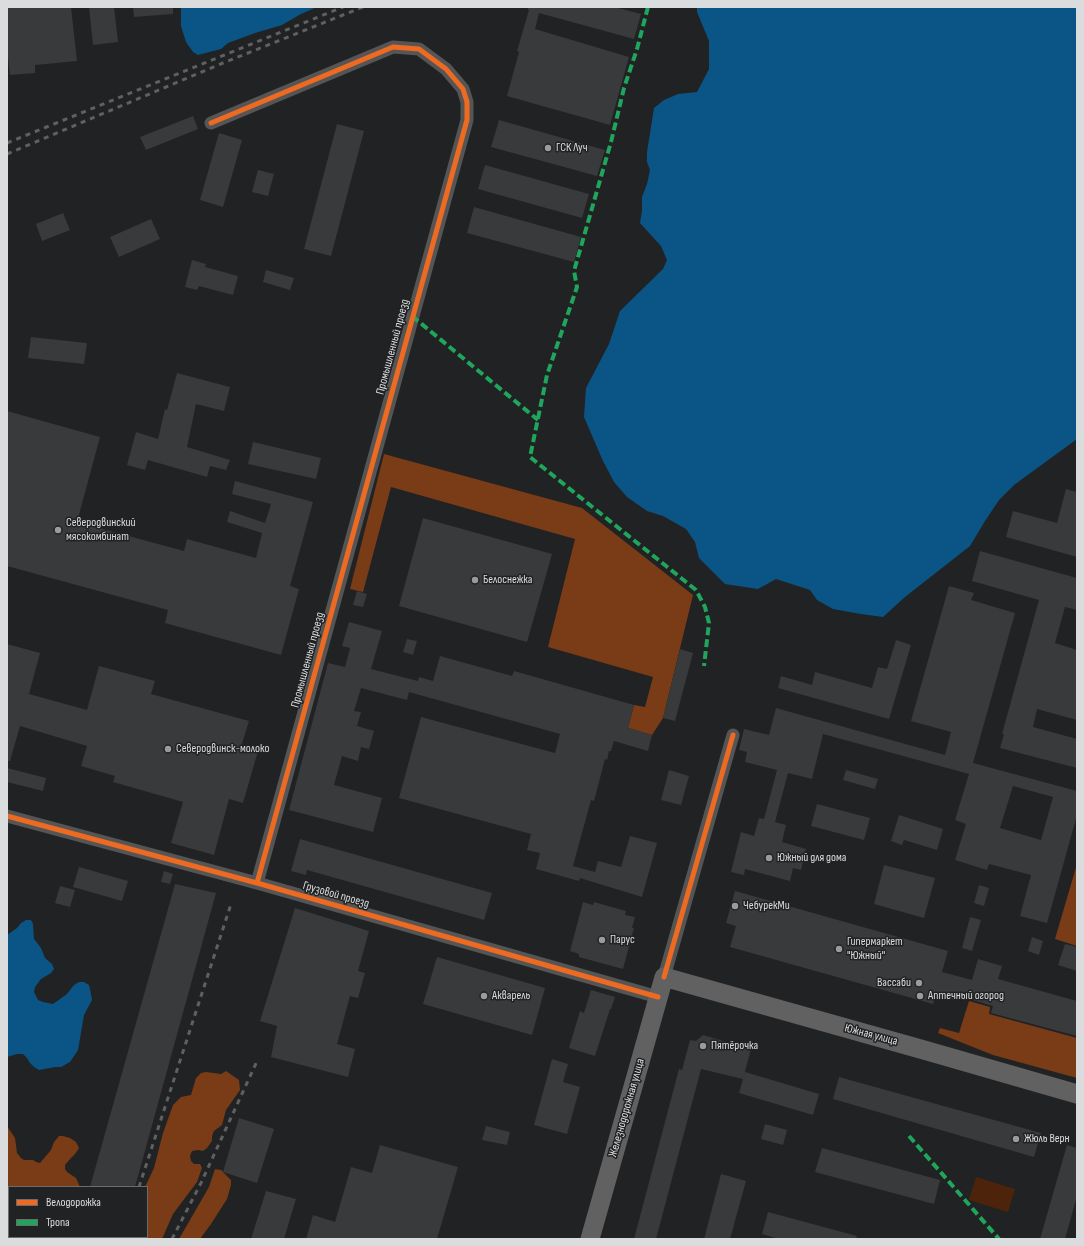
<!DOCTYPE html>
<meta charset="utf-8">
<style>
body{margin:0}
#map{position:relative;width:1084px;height:1246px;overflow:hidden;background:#212223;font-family:"Sofia Sans Condensed",sans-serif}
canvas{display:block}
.frame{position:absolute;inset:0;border:8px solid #dadcdd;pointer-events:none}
.legend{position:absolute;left:8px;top:1186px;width:140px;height:52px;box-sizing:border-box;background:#202224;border:1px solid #6a6c6e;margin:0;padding:5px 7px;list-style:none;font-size:12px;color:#dadcdd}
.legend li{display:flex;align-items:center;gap:8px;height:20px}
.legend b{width:20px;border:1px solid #6a6c6e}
</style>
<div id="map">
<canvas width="1084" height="1246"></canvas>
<div class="frame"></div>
<ul class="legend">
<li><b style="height:5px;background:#ed6a23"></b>Велодорожка</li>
<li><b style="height:5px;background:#20a55d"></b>Тропа</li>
</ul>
</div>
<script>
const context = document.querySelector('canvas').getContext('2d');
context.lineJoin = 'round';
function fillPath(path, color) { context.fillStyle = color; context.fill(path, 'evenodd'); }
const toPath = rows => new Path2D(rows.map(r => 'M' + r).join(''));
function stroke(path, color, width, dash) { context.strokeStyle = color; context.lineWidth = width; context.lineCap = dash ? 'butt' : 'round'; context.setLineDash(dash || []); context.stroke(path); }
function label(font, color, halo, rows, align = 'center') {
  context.font = font + ' "Sofia Sans Condensed",sans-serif'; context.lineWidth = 3; context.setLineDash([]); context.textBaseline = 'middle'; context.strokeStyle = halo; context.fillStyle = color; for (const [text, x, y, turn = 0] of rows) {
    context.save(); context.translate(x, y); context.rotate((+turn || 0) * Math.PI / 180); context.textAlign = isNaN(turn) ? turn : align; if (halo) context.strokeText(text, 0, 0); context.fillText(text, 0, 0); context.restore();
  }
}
const green = toPath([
 [976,1177,1015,1189,1008,1212,969,1200]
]);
const forest = toPath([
 [384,454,582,508,693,595,663,718,652,735,628,728,634,705,645,707,653,677,548,647,575,539,391,487,363,592,350,589],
 [1077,864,1077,946,1055,939],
 [969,1001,990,1007,989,1014,1077,1038,1077,1078,993,1055,938,1033,940,1028,959,1033],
 [226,1071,239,1080,240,1090,226,1110,222,1125,214,1131,212,1136,212,1141,207,1148,203,1151,198,1150,192,1151,190,1156,191,1161,194,1164,200,1164,202,1168,197,1182,173,1214,162,1239,131,1239,131,1237,147,1237,147,1187,145,1187,154,1168,163,1133,173,1105,181,1097,191,1095,196,1078,201,1073,206,1072,221,1074],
 [7,1126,15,1138,17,1153,21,1158,24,1160,33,1160,36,1162,40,1163,51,1150,54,1142,59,1136,63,1136,70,1138,76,1142,79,1148,75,1154,70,1159,65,1165,65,1169,67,1172,76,1178,80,1187,9,1187,9,1237,31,1237,31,1239,7,1239],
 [215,1169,221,1170,231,1180,231,1185,227,1199,211,1224,200,1239,179,1239,209,1187]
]);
const water = toPath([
 [181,7,317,7,301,14,282,25,255,33,228,43,221,49,198,55,193,52,186,42,181,26],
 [697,7,1077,7,1077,439,1014,485,999,500,985,521,970,546,905,597,883,617,861,614,833,609,817,600,810,590,776,579,758,589,725,584,699,558,695,542,686,529,663,516,647,511,627,497,614,482,603,461,584,417,586,388,609,344,620,311,663,269,667,260,661,246,640,223,642,211,642,197,647,184,650,170,647,162,647,152,654,108,664,100,678,94,697,92,709,69,709,41,697,12],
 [26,920,31,920,33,924,34,939,41,948,45,958,52,964,54,969,51,973,41,979,35,987,34,992,38,1000,43,1002,53,1004,67,994,74,985,79,982,84,982,89,985,90,989,92,1000,84,1015,78,1050,70,1062,61,1067,55,1067,39,1070,34,1067,30,1063,27,1058,23,1054,17,1054,7,1057,7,935,17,928,21,923]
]);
const building = toPath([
 [7,7,71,7,77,61,35,65,35,73,10,75,7,49],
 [89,7,114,7,118,42,93,45],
 [133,7,173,7,173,14,134,17],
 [528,7,614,7,641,14,634,39,539,13,535,29,629,57,610,125,507,96,519,52,517,51,529,10,528,10],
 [193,116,198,129,146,150,140,137],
 [499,120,605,150,597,176,491,147],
 [337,124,364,131,331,256,304,249],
 [219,133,242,140,223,207,200,200],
 [485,165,589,194,582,218,478,189],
 [258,170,274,174,268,196,252,192],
 [474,207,581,237,574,262,467,233],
 [63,213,70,230,42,241,36,224],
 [151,219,160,239,119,257,110,237],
 [192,260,206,264,205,267,238,276,233,295,199,286,197,290,185,287],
 [266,270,294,278,290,290,263,282],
 [31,337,87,343,84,364,28,358],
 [177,373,230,387,224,411,196,404,187,447,230,460,226,470,210,466,207,477,148,460,145,470,127,465,136,432,158,439,165,409,167,410],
 [7,411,100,437,77,522,184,551,187,539,256,558,262,533,227,522,230,511,265,523,271,504,232,494,235,481,313,502,290,586,299,589,281,655,165,623,168,610,7,566],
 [253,442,321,458,316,479,248,464],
 [1066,489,1077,492,1077,557,1006,537,1013,511,1057,523],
 [423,518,552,554,527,642,399,606],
 [980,551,1077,578,1077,610,1065,607,1055,643,1077,650,1077,720,1037,709,1033,727,1077,739,1077,768,1000,748,1004,734,1002,734,1039,600,972,581],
 [949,586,974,593,971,600,1015,613,973,763,1077,791,1077,815,1047,923,1020,916,1031,875,989,864,987,870,955,860,966,824,955,820,969,774,823,734,812,779,788,773,775,822,786,825,782,842,806,849,801,870,793,868,790,881,745,869,744,875,731,872,741,832,754,836,759,818,764,819,777,770,745,762,747,752,739,750,744,729,769,735,776,708,945,755,951,732,911,721],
 [1013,786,1053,797,1041,840,1000,828],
 [357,591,367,594,363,607,353,605],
 [349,622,382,631,371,669,418,681,419,677,433,681,440,656,512,676,514,671,634,705,628,728,652,735,648,751,614,741,611,751,609,751,607,760,605,759,594,801,591,800,573,866,595,872,598,861,621,867,630,836,657,843,642,897,580,878,579,881,536,869,540,853,527,850,531,834,399,798,421,717,555,753,560,734,409,692,407,700,361,688,354,711,361,712,357,726,374,731,369,749,361,747,358,761,342,756,334,785,382,798,373,832,289,810,328,663,345,667,350,648,342,646],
 [407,639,417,641,413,655,403,652],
 [896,640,911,645,889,719,778,688,781,676,812,685,815,672,872,688,878,667,887,669],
 [7,644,40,653,29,694,87,710,99,666,155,681,151,694,249,721,241,747,258,751,243,803,229,799,214,855,171,843,183,802,113,782,115,776,81,766,87,746,20,726,10,761,7,761],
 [680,649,693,653,675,721,663,718],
 [7,768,46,778,43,791,7,782],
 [669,770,689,776,681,805,661,800],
 [846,770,878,779,875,789,843,780],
 [817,804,870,818,864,840,811,826],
 [899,815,943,829,937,850,904,840,902,845,891,841],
 [300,839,492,893,484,920,307,870,306,875,291,871],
 [884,865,935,878,924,918,874,904],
 [79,867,128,881,122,901,73,887],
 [164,871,173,874,170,884,161,882],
 [175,884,216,893,135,1187,90,1187],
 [979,885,989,888,984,906,974,903],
 [60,886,75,890,70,907,55,903],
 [735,891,948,951,942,972,972,980,978,959,1002,966,998,979,1077,1001,1077,1036,991,1013,993,1006,959,996,958,1001,936,995,933,1004,730,947,736,926,726,923],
 [583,902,593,905,594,902,626,911,625,915,635,917,632,928,634,928,623,969,579,957,579,954,570,951],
 [295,908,369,931,358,971,365,973,358,998,350,996,337,1044,355,1049,348,1077,271,1057,277,1026,260,1021],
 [970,917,981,920,972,951,962,948],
 [1032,937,1043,941,1039,955,1028,951],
 [1065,944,1077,947,1077,971,1058,965],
 [437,957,545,988,532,1035,423,1004],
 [591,990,615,997,611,1009,610,1009,595,1056,569,1048,580,1011,584,1013],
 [703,1035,751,1049,743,1079,701,1069,656,1239,634,1239,679,1069,682,1070,690,1040,696,1041],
 [552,1059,568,1064,563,1082,580,1087,567,1134,534,1125],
 [745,1072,819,1094,813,1115,739,1093],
 [839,1077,1041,1133,1034,1157,833,1099],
 [239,1118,274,1129,257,1183,223,1172],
 [765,1124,787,1130,783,1145,761,1139],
 [486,1126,510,1132,507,1145,482,1140],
 [380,1145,458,1167,437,1239,306,1239,313,1215,335,1222,351,1167,372,1173],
 [1067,1145,1077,1148,1077,1196,1065,1239,1040,1239],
 [822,1148,940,1180,934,1204,815,1172],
 [721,1174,746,1181,730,1239,704,1239],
 [266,1191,296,1199,284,1239,251,1239],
 [768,1212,857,1236,856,1239,779,1239,762,1234]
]);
const street = toPath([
 [211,123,393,47,419,49,446,69,463,89,467,102,467,120,257,883],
 [7,816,257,883,658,997],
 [664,977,733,735]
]);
const secondary = toPath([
 [590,1239,664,977,924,1050,1077,1094]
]);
const rail = toPath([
 [7,143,343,7],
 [7,154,223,63,363,7],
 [139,1187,231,904],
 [123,1239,123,1237],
 [172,1239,201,1183,258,1059]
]);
const quiet = toPath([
 [648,7,637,49,624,88,611,142,574,271,577,287,547,375,530,457,696,590,705,607,709,623,704,666],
 [412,316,538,420],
 [909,1136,999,1239]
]);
const cycleway = toPath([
 [211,123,393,47,419,49,446,69,463,89,467,102,467,120,257,883],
 [7,816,257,883,658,997],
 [664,977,733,735]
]);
const markers = [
 [548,148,4,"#999b9c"],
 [58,530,4,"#999b9c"],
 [475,580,4,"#999b9c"],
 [168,749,4,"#999b9c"],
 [769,858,4,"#999b9c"],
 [735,906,4,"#999b9c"],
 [602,940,4,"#999b9c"],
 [839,949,4,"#999b9c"],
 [919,983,4,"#999b9c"],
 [484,996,4,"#999b9c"],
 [920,996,4,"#999b9c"],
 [703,1046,4,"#999b9c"],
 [1016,1139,4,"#999b9c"]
];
const poiNames = [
 ["ГСК Луч",556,148],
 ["Северодвинский",66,523],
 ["мясокомбинат",66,537],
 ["Белоснежка",483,580],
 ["Северодвинск-молоко",176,749],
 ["Южный для дома",777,858],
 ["ЧебурекМи",743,906],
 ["Парус",610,940],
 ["Гипермаркет",847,942],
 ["\"Южный\"",847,956],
 ["Вассаби",911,983,"right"],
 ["Акварель",492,996],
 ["Аптечный огород",928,996],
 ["Пятёрочка",711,1046],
 ["Жюль Верн",1024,1139]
];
const streetNames = [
 ["Промышленный проезд",393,347,-75],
 ["Промышленный проезд",308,660,-75],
 ["Грузовой проезд",336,895,16],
 ["Южная улица",871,1035,15],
 ["Железнодорожная улица",627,1108,-74]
];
fillPath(green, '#4d240b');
fillPath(forest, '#793c17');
fillPath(water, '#0b5586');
fillPath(building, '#383a3b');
stroke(street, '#555', 13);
stroke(secondary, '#616161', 19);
stroke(rail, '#5f6060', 3, [5, 5]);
stroke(quiet, '#20a55d', 4, [8, 4]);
stroke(cycleway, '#ed6a23', 5);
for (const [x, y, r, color] of markers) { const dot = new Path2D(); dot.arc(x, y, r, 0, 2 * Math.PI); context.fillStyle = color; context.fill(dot); stroke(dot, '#202224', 1.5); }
label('12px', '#dadcdd', '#202224', poiNames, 'left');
label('12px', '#dadcdd', '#202224', streetNames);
</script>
